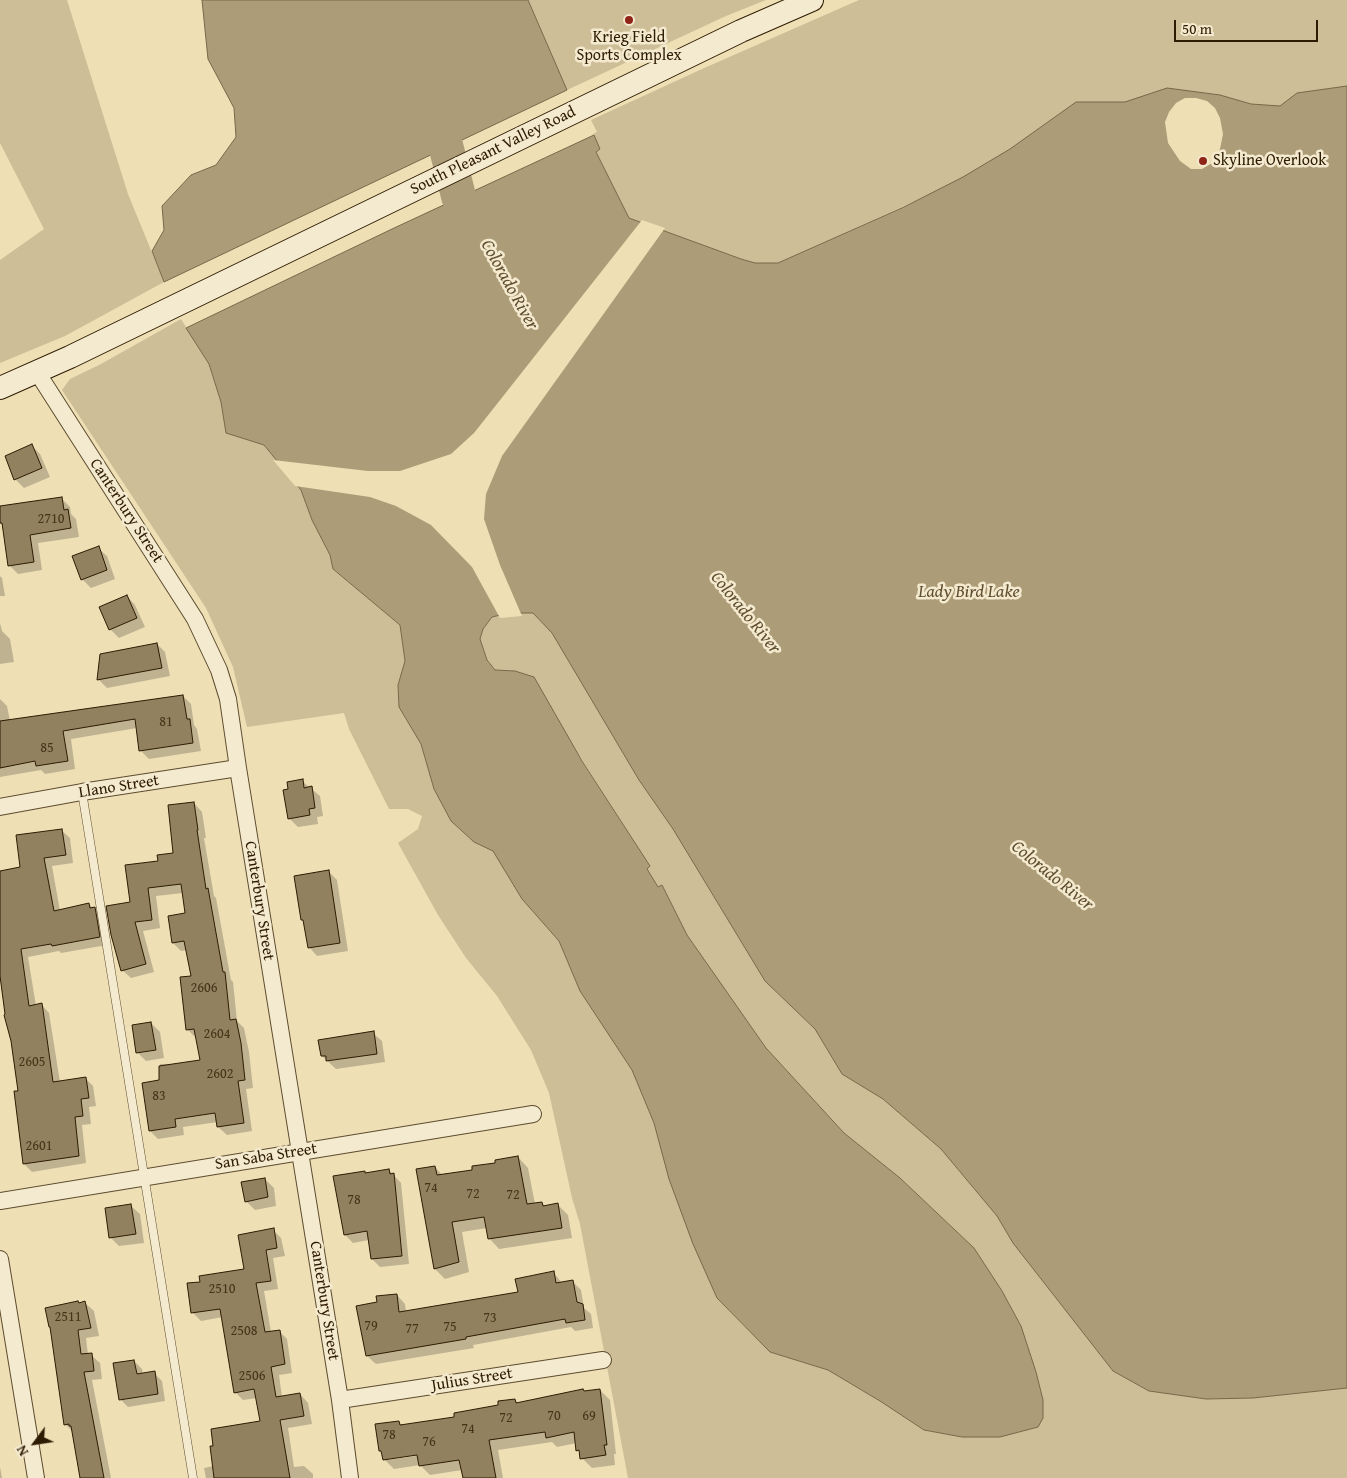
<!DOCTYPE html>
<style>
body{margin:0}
#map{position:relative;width:1347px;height:1478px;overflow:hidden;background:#eedfb5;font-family:"Gentium Book Plus",serif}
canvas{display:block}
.north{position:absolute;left:10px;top:1418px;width:50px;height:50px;-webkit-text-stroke:4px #f4eacf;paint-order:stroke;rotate:239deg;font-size:14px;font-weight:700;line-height:20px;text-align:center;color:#2d1b02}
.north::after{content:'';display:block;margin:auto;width:18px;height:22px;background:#2d1b02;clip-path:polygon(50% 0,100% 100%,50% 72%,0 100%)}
.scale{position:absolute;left:1174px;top:20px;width:144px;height:22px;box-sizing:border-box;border:2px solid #2d1b02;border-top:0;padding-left:6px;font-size:15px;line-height:18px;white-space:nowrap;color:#2d1b02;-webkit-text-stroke:4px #f4eacf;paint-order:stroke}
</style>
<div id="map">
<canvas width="1347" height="1478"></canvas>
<div class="north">N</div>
<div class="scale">50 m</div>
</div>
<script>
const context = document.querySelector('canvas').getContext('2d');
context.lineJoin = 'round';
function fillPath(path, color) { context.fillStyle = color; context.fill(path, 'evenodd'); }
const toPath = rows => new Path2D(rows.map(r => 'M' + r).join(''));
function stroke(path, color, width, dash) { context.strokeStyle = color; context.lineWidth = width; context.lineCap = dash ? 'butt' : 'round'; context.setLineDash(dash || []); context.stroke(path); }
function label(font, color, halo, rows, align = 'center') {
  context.font = font + ' "Gentium Book Plus",serif'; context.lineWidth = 5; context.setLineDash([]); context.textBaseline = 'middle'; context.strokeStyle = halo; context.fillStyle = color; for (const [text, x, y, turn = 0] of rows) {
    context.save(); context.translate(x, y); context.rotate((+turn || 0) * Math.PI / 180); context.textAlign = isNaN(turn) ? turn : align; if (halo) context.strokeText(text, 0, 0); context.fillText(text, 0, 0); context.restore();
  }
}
const green = toPath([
 [0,0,67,0,128,194,164,282,65,336,0,363,0,260,44,229,0,143],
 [528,0,766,0,726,16,567,90],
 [859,0,1347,0,1347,96,1015,156,778,263,755,263,741,259,627,217,596,152,600,149,593,134,597,132,591,120,702,69],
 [181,319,209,364,221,402,226,433,264,445,301,490,312,520,330,555,333,569,400,625,405,661,398,685,399,707,421,744,434,789,451,821,474,842,493,850,522,899,559,941,580,991,632,1070,654,1123,717,1298,744,1326,770,1352,828,1370,880,1401,924,1430,962,1437,1021,1326,1002,1291,974,1248,900,1178,844,1133,766,1048,687,935,662,885,658,888,647,869,650,866,568,738,515,671,495,670,487,660,480,639,483,629,492,617,509,613,533,613,552,633,639,780,673,829,765,981,815,1029,842,1074,883,1099,941,1149,997,1216,1012,1241,1113,1371,1149,1391,1206,1399,1253,1398,1347,1388,1347,1478,628,1478,580,1224,572,1198,549,1093,531,1050,497,996,466,958,438,915,398,843,418,829,422,816,408,809,389,809,349,729,344,713,247,727,233,667,206,608,62,390,70,379,101,364]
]);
const water = toPath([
 [202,0,528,0,567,90,164,282,152,251,164,230,162,206,191,175,216,165,236,137,234,108,208,59,202,0],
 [1347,86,1347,1388,1253,1398,1206,1399,1149,1391,1113,1371,1013,1243,997,1216,941,1149,883,1099,842,1074,815,1029,765,981,673,829,639,780,552,633,533,613,509,613,492,617,483,629,480,639,487,660,495,670,515,671,534,677,582,761,650,866,647,869,658,887,662,885,687,935,766,1048,844,1133,900,1178,974,1248,1002,1291,1021,1326,1036,1372,1043,1400,1043,1418,1038,1427,1000,1437,962,1437,924,1430,880,1401,828,1370,770,1352,717,1298,693,1244,669,1179,654,1123,632,1070,580,991,559,941,522,899,493,851,474,842,451,821,434,789,421,744,399,707,398,685,405,661,400,625,333,569,330,555,312,520,301,490,264,445,226,433,221,402,209,364,186,328,392,229,594,135,600,149,596,152,629,218,741,259,755,263,778,263,904,207,963,177,1010,149,1076,102,1125,102,1167,88,1220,95,1251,104,1280,106,1297,93,1347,86]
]);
const pier = toPath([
 [1185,98,1196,98,1207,101,1215,108,1220,118,1223,134,1220,149,1214,162,1202,169,1191,169,1180,161,1168,143,1165,122,1169,112,1176,103],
 [642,220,665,228,502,456,486,494,484,519,500,565,522,616,500,618,472,567,431,525,396,506,370,497,295,486,273,460,368,471,400,471,451,454,474,433,493,409]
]);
const shadow = toPath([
 [32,446,40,454,50,477,24,488,15,479],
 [61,498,70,507,71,514,76,519,79,537,38,543,42,570,18,574,9,565,3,526,0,523,0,507],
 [98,548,107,556,115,579,91,588,82,579],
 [0,576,2,578,5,596,0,596],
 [127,596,135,605,145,627,119,638,110,629],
 [0,623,2,631,10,639,14,662,0,664],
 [157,644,165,652,170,676,107,688,99,680,102,655],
 [183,696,191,704,194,725,197,729,201,751,149,759,140,750,137,728,71,739,75,769,45,774,41,770,0,777,0,699,7,706,10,721],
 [302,781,320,796,323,816,317,817,318,824,298,827,289,818],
 [194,803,202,812,206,838,204,838,214,896,216,898,231,980,233,982,237,1021,244,1028,249,1052,253,1088,246,1089,252,1131,227,1135,218,1127,218,1122,183,1127,184,1135,158,1139,150,1131,160,1081,160,1064,184,1064,202,1061,197,1037,196,1038,187,1029,192,977,187,950,181,951,173,943,186,914,183,893,156,896,160,928,143,931,154,972,131,978,122,970,131,904,159,862,174,854],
 [61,830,70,838,73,863,52,866,60,911,89,905,94,908,103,917,107,945,61,953,59,951,28,957,36,1006,41,1004,49,1013,60,1082,85,1078,93,1086,96,1106,89,1107,91,1124,82,1125,86,1163,32,1172,24,1164,19,1092,0,967,0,872,22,868],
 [329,872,337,880,348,951,317,956,309,947,305,922,302,919],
 [151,1023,160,1032,164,1058,146,1061,137,1052],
 [373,1033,382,1041,385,1062,336,1069,322,1056],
 [518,1157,528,1168,535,1204,542,1203,546,1207,558,1205,568,1215,572,1238,499,1249,489,1238,487,1228,462,1232,469,1272,445,1279,435,1269,435,1167,443,1176,474,1171],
 [389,1170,401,1183,409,1264,380,1267,372,1259,369,1240,353,1243,345,1235,364,1172,366,1174],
 [265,1179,274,1188,276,1206,255,1210,246,1201],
 [131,1206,140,1214,144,1243,119,1246,110,1237],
 [273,1230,281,1238,285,1256,273,1258,278,1289,264,1291,271,1332,279,1331,287,1339,292,1373,279,1375,282,1397,300,1394,308,1403,312,1424,288,1428,294,1467,304,1466,313,1474,313,1478,206,1478,204,1468,214,1466,212,1430,262,1422,257,1398,243,1400,235,1392,223,1317,201,1321,192,1312,202,1283,246,1270],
 [553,1272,562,1283,573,1282,581,1290,584,1308,591,1314,593,1328,575,1331,571,1327,473,1345,474,1348,376,1364,367,1356,378,1304,397,1295,405,1304,406,1312,519,1293],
 [85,1303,94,1311,99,1336,86,1338,88,1355,91,1355,100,1363,102,1379,92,1380,111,1478,79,1478,80,1476,73,1432,65,1424,52,1328],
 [134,1361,142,1369,143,1374,154,1373,162,1381,165,1401,128,1407,120,1399],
 [600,1390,610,1400,616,1454,614,1454,615,1465,592,1468,582,1458,581,1454,578,1450,577,1443,557,1447,552,1442,498,1450,503,1478,464,1478,462,1470,430,1475,420,1465,394,1469,384,1459,399,1422,402,1426,456,1418,500,1406,515,1400,518,1403],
 [423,1452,423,1455,388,1460,388,1458],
 [0,1467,2,1478,0,1478]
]);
const river = toPath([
 [434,100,459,198,482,238]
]);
const building = toPath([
 [32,444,42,468,14,480,5,456,32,444],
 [62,497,64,510,68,509,71,528,30,535,34,562,8,566,2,523,0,523,0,506,62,497],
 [99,546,107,570,81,580,72,556,99,546],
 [127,595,137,618,109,630,99,607,127,595],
 [157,643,162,668,97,680,100,654,157,643],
 [183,695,187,719,190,719,193,743,139,751,135,719,63,731,68,761,36,766,35,761,0,768,0,721,183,695],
 [303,779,304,788,312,786,315,808,309,809,310,815,288,819,283,790,288,789,287,782,303,779],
 [194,802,198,830,197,830,206,889,208,888,223,972,225,972,230,1020,236,1019,241,1043,245,1080,238,1081,244,1123,217,1127,215,1113,175,1119,176,1127,149,1131,142,1083,159,1080,159,1066,200,1060,194,1029,186,1030,180,977,191,976,184,941,172,943,168,916,185,913,181,884,148,888,152,920,135,922,146,964,121,971,111,935,106,906,130,902,125,865,158,861,157,855,173,853,168,805,194,802],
 [62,829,66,855,44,858,54,911,89,903,90,908,95,907,100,937,52,946,51,944,21,949,29,1006,42,1003,53,1082,86,1077,89,1098,81,1099,83,1116,75,1117,79,1156,23,1164,14,1091,18,1091,11,1041,4,1015,5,1014,0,976,0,871,20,867,16,835,62,829],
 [329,870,340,943,308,948,303,920,301,920,294,876,329,870],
 [151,1022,156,1050,136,1053,132,1025,151,1022],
 [374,1031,377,1054,326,1061,326,1056,321,1056,318,1040,374,1031],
 [518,1156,527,1204,542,1202,543,1206,558,1203,562,1228,488,1239,484,1217,452,1222,459,1262,434,1269,416,1169,435,1166,437,1175,472,1170,472,1166,495,1163,495,1160,518,1156],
 [389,1169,390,1174,394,1173,402,1256,371,1259,367,1231,344,1235,333,1176,365,1171,365,1173,389,1169],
 [265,1178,268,1197,245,1202,241,1182,265,1178],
 [131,1204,136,1234,109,1238,105,1208,131,1204],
 [274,1228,277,1248,266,1250,271,1281,256,1283,265,1332,280,1330,285,1364,271,1367,276,1397,300,1393,304,1416,280,1420,290,1478,214,1478,210,1446,213,1446,211,1429,260,1421,254,1389,234,1393,220,1309,191,1313,187,1283,200,1282,199,1276,244,1269,238,1235,274,1228],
 [554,1271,556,1283,573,1280,577,1302,583,1304,585,1320,566,1323,565,1319,466,1337,466,1339,366,1356,356,1306,377,1302,376,1296,397,1294,399,1312,518,1292,515,1279,554,1271],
 [78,1301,79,1303,85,1301,91,1328,78,1330,81,1354,92,1353,94,1371,84,1372,104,1478,80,1478,71,1426,69,1426,69,1424,64,1425,50,1327,49,1327,45,1308,78,1301],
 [134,1360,137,1374,155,1371,158,1394,119,1400,113,1363,134,1360],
 [583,1389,584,1391,600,1389,607,1445,604,1445,606,1455,580,1459,579,1450,576,1451,574,1432,546,1438,545,1432,489,1440,496,1478,463,1478,459,1460,419,1466,417,1455,383,1460,381,1451,379,1451,375,1424,399,1421,400,1425,454,1417,454,1413,498,1405,498,1401,515,1399,516,1403,583,1389]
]);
const service = toPath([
 [82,792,193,1478]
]);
const minor = toPath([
 [37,372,195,619,219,670,228,699,238,768,340,1400,350,1478],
 [0,807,82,792,238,768],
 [0,1201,533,1114],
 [0,1259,36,1478],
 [340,1400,603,1360]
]);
const secondary = toPath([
 [0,388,70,357,741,31,812,0]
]);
const markers = [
 [629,20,5,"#8f2418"],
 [1203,161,5,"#8f2418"]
];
const numberNames = [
 ["2710",51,519],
 ["81",166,722],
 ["85",47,748],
 ["2606",204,988],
 ["2604",217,1034],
 ["2605",32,1062],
 ["2602",220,1074],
 ["83",159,1096],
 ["2601",39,1146],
 ["74",431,1188],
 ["72",473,1194],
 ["72",513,1195],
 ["78",354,1200],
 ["2510",222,1289],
 ["2511",68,1317],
 ["73",490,1318],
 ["79",371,1326],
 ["75",450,1327],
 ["77",412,1329],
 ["2508",244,1331],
 ["2506",252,1376],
 ["70",554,1416],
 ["69",589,1416],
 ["72",506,1418],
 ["74",468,1429],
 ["78",389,1435],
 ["76",429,1442]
];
const poiNames = [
 ["Krieg Field",629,38],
 ["Sports Complex",629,56],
 ["Skyline Overlook",1213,161,"left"]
];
const streetNames = [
 ["South Pleasant Valley Road",493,151,-26],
 ["Canterbury Street",126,511,57],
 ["Llano Street",119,787,-9],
 ["Canterbury Street",259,901,81],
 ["San Saba Street",266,1157,-9],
 ["Canterbury Street",324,1301,81],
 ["Julius Street",472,1380,-9]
];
const waterNames = [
 ["Colorado River",509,285,61],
 ["Lady Bird Lake",969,592],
 ["Colorado River",745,613,51],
 ["Colorado River",1052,876,39]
];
fillPath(green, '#cdbe97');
fillPath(water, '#ac9c78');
stroke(water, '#796849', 1);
fillPath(pier, '#eedfb5');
fillPath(shadow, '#0003');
stroke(river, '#ac9c78', 35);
fillPath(building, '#91815f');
stroke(building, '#2d1b02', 1);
stroke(service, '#5d4c2f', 9);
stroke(minor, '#5d4c2f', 18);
stroke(secondary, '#2d1b02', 24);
stroke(service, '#f4eacf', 8);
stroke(minor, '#f4eacf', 16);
stroke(secondary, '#f4eacf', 22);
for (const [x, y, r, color] of markers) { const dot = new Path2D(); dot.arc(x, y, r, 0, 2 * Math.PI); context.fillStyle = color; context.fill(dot); stroke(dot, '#f4eacf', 2); }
label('14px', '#463419', null, numberNames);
label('16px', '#2d1b02', '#f4eacf', poiNames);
label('16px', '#2d1b02', '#f4eacf', streetNames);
label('italic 18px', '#604f31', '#f4eacf', waterNames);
</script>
